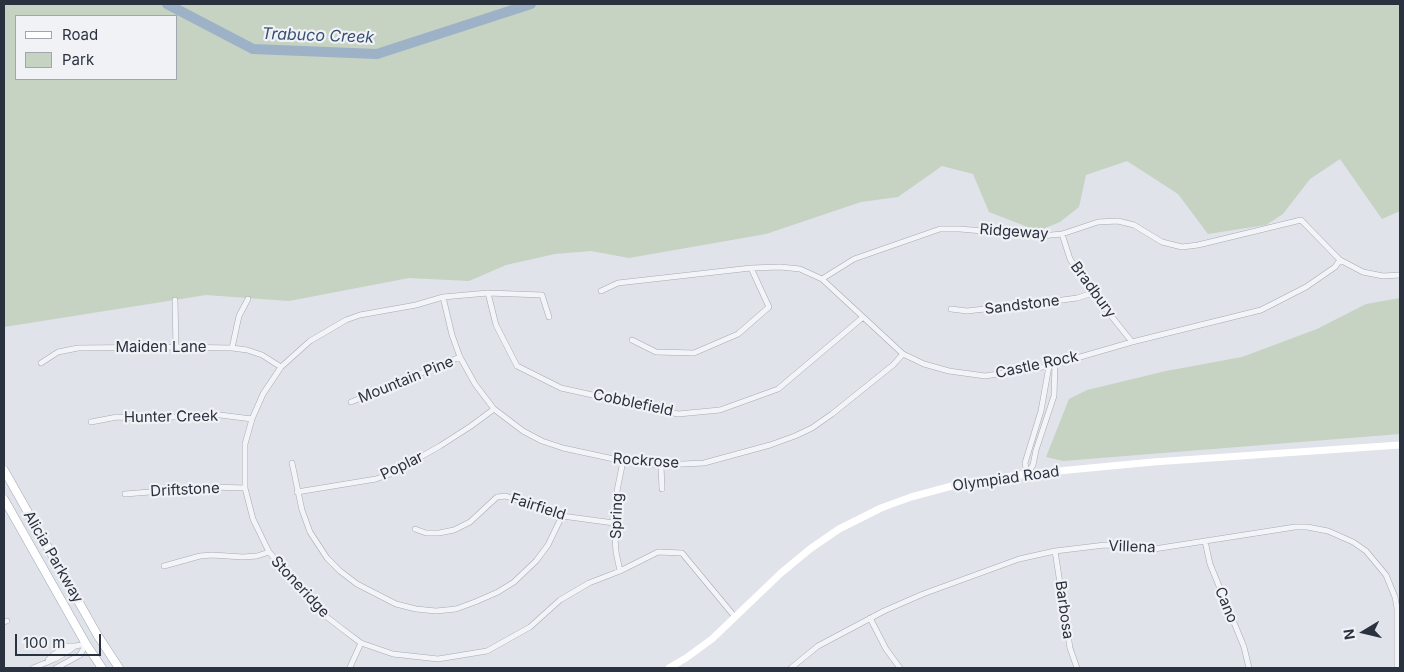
<!DOCTYPE html>
<style>
body{margin:0}
#map{position:relative;width:1404px;height:672px;overflow:hidden;background:#e0e3e9;font-family:Inter,sans-serif}
canvas{display:block}
.frame{position:absolute;inset:0;border:5px solid #2a313f;pointer-events:none}
.legend{position:absolute;left:15px;top:15px;width:162px;height:65px;box-sizing:border-box;background:#f0f2f6;border:1px solid #a1a5ad;margin:0;padding:6px 9px;list-style:none;font-size:15px;color:#2a313f}
.legend li{display:flex;align-items:center;gap:10px;height:25px}
.legend b{width:25px;border:1px solid #a1a5ad}
.north{position:absolute;left:1339px;top:607px;width:50px;height:50px;-webkit-text-stroke:4px #f0f2f6;paint-order:stroke;rotate:261deg;font-size:14px;font-weight:700;line-height:20px;text-align:center;color:#2a313f}
.north::after{content:'';display:block;margin:auto;width:18px;height:22px;background:#2a313f;clip-path:polygon(50% 0,100% 100%,50% 72%,0 100%)}
.scale{position:absolute;left:15px;top:634px;width:86px;height:22px;box-sizing:border-box;border:2px solid #2a313f;border-top:0;padding-left:6px;font-size:15px;line-height:18px;white-space:nowrap;color:#2a313f;-webkit-text-stroke:4px #f0f2f6;paint-order:stroke}
</style>
<div id="map">
<canvas width="1404" height="672"></canvas>
<div class="frame"></div>
<ul class="legend">
<li><b style="height:6px;background:#fff"></b>Road</li>
<li><b style="height:14px;background:#c6d2c2"></b>Park</li>
</ul>
<div class="north">N</div>
<div class="scale">100 m</div>
</div>
<script>
const context = document.querySelector('canvas').getContext('2d');
context.lineJoin = 'round';
function fillPath(path, color) { context.fillStyle = color; context.fill(path, 'evenodd'); }
const toPath = rows => new Path2D(rows.map(r => 'M' + r).join(''));
function stroke(path, color, width, dash) { context.strokeStyle = color; context.lineWidth = width; context.lineCap = dash ? 'butt' : 'round'; context.setLineDash(dash || []); context.stroke(path); }
function label(font, color, halo, rows, align = 'center') {
  context.font = font + ' Inter,sans-serif'; context.lineWidth = 4.5; context.setLineDash([]); context.textBaseline = 'middle'; context.strokeStyle = halo; context.fillStyle = color; for (const [text, x, y, turn = 0] of rows) {
    context.save(); context.translate(x, y); context.rotate((+turn || 0) * Math.PI / 180); context.textAlign = isNaN(turn) ? turn : align; if (halo) context.strokeText(text, 0, 0); context.fillText(text, 0, 0); context.restore();
  }
}
const green = toPath([
 [4,4,1400,4,1400,211,1382,219,1340,159,1310,179,1283,214,1266,225,1208,234,1178,194,1127,161,1086,175,1079,207,1060,222,1038,231,989,212,973,174,942,166,898,197,861,202,766,234,629,258,591,251,555,254,506,265,469,281,409,278,289,301,206,295,4,327],
 [16,16,176,16,176,79,16,79],
 [1400,298,1400,434,1063,461,1046,457,1069,399,1087,390,1166,371,1242,357,1317,329,1366,304]
]);
const river = toPath([
 [167,4,253,49,377,54,531,4]
]);
const street = toPath([
 [1062,234,1070,259,1093,293,1132,342],
 [822,279,854,259,940,229,960,229,1041,236,1062,234,1098,222,1118,221,1134,225,1162,242,1182,247,1198,245,1301,220,1340,260,1363,272,1383,276,1400,275],
 [601,291,618,283,751,268,780,267,800,269,822,279,903,354,924,364,949,371,985,376,1049,366,1132,342,1261,310,1306,287,1335,267,1340,260],
 [488,293,496,325,517,366,561,388,678,414,720,410,778,389,862,318],
 [443,297,452,335,460,357,475,384,494,409,523,431,542,441,563,448,623,461,661,465,704,463,770,445,795,436,812,428,832,414,893,365,903,354],
 [175,300,176,347],
 [951,309,967,311,1055,301,1077,298,1093,293],
 [549,317,542,295,488,293,443,297,416,305,360,315,346,320,310,341,281,367,263,394,252,419,245,444,245,488,253,519,269,552,323,614,341,628,361,643,393,654,438,659,487,651,530,627,560,600,589,583,620,571,658,552,682,553,735,617],
 [632,340,656,352,694,353,738,334,769,307,751,268],
 [232,348,239,316,248,299],
 [41,363,58,352,78,348,176,347,232,348,247,350,262,355,281,367],
 [351,402,460,357],
 [91,422,117,417,148,419,212,414,252,419],
 [292,463,302,510,310,532,327,558,340,571,357,584,396,604,416,609,436,611,456,609,475,602,498,592,514,582,536,561,548,545,562,516],
 [661,465,662,489],
 [1027,474,1033,465,1036,450,1054,396,1055,364],
 [1027,474,1025,463,1041,411,1049,366],
 [297,492,376,479,390,474,440,446,471,426,494,409],
 [125,494,212,487,245,488],
 [415,529,426,533,439,533,454,530,470,522,497,497,506,496,537,508,562,516,614,523],
 [1205,541,1210,564,1244,647,1249,668],
 [1055,551,1070,648,1077,668],
 [164,566,200,556,212,555,243,557,257,556,269,552],
 [620,571,616,552,614,523,617,491,623,461],
 [870,618,886,649,900,668],
 [4,622,7,621],
 [48,660,53,655,68,646,75,646],
 [350,667,361,643],
 [33,668,55,659,70,650,75,646,86,644],
 [56,668,80,655,86,644],
 [791,668,818,646,884,611,923,594,1019,559,1055,551,1105,545,1154,549,1295,527,1307,527,1328,531,1353,542,1366,551,1386,575,1395,597,1397,608,1397,668]
]);
const secondary = toPath([
 [669,668,686,658,712,639,781,573,810,549,839,529,881,508,911,497,963,483,1027,474,1153,462,1400,445]
]);
const primary = toPath([
 [4,470,98,636,119,668],
 [4,499,86,644,102,668]
]);
const streetNames = [
 ["Ridgeway",1014,232,4],
 ["Bradbury",1093,290,54],
 ["Sandstone",1022,305,-7],
 ["Maiden Lane",161,347],
 ["Castle Rock",1037,365,-12],
 ["Mountain Pine",406,380,-22],
 ["Cobblefield",633,403,12],
 ["Hunter Creek",171,417,-1],
 ["Rockrose",646,461,4],
 ["Poplar",402,466,-26],
 ["Olympiad Road",1006,479,-8],
 ["Driftstone",185,490,-3],
 ["Fairfield",538,507,18],
 ["Spring",617,516,-88],
 ["Villena",1132,547,2],
 ["Alicia Parkway",53,557,60],
 ["Stoneridge",300,587,47],
 ["Cano",1226,605,68],
 ["Barbosa",1064,610,82]
];
const waterNames = [
 ["Trabuco Creek",318,36,2]
];
fillPath(green, '#c6d2c2');
stroke(river, '#9db1c7', 10);
stroke(street, '#a6aab3', 6);
stroke(primary, '#a0a8b4', 9);
stroke(street, '#f3f4f7', 5);
stroke(secondary, '#fff', 7);
stroke(primary, '#fff', 8);
label('15px', '#2a313f', '#f0f2f6', streetNames);
label('italic 16px', '#354f72', '#f0f2f6', waterNames);
</script>
